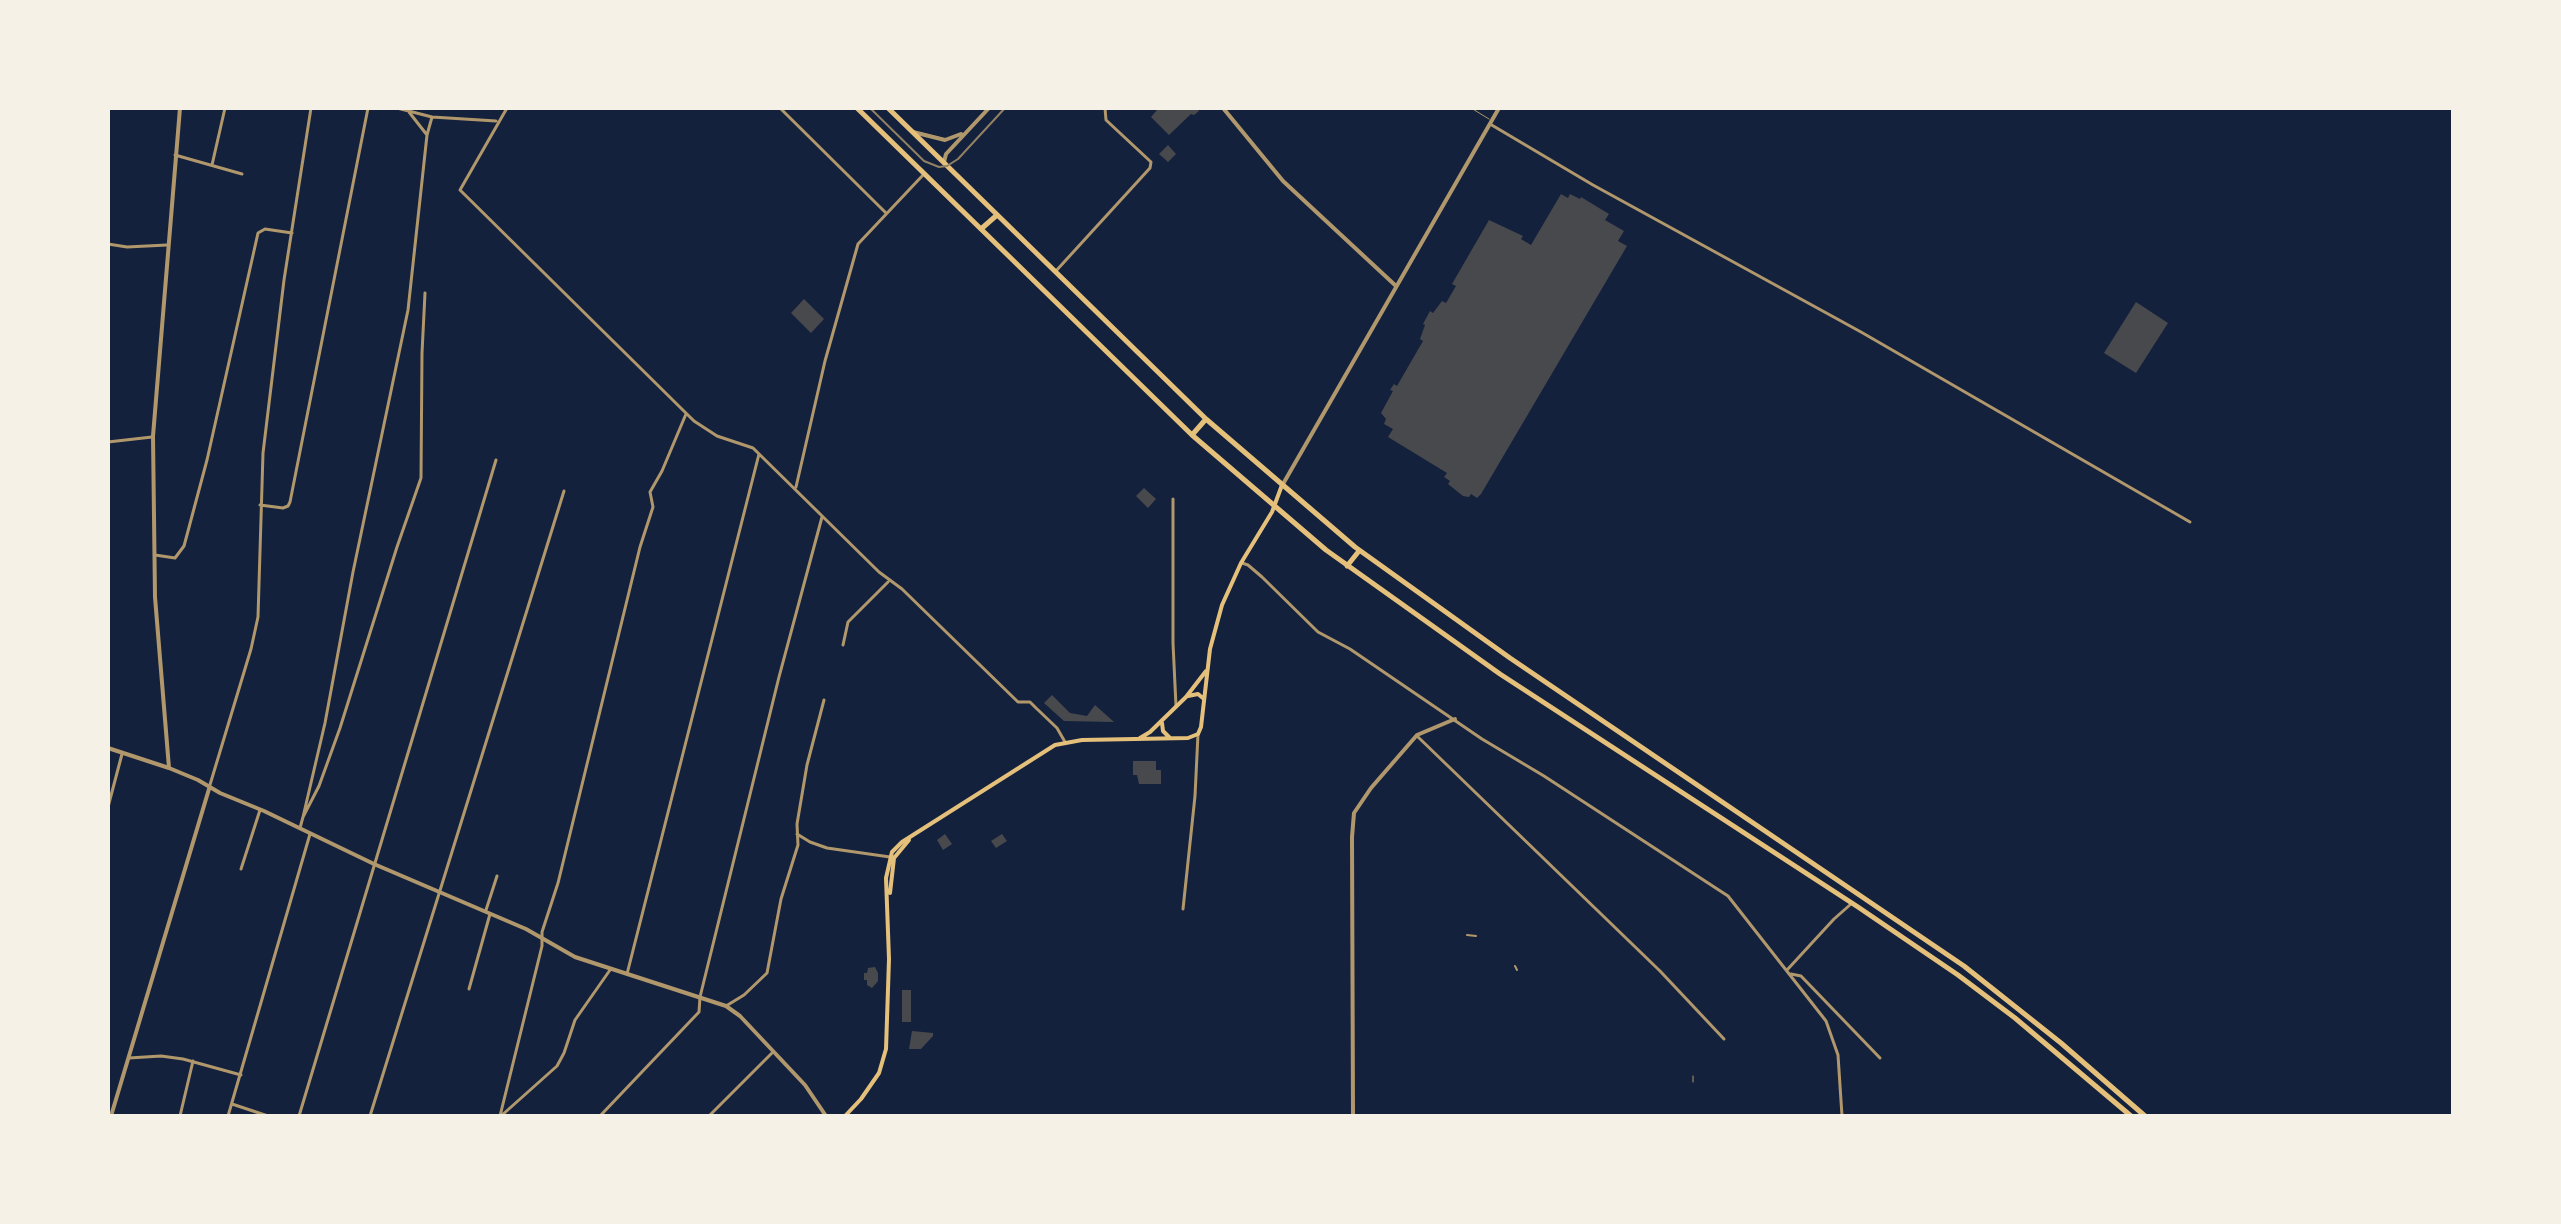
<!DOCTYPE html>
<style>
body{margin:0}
#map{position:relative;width:2561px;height:1224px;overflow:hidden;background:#14213d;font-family:"Alegreya Sans",sans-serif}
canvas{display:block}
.frame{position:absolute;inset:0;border:110px solid #f6f1e7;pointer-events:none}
</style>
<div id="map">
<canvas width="2561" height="1224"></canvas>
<div class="frame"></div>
</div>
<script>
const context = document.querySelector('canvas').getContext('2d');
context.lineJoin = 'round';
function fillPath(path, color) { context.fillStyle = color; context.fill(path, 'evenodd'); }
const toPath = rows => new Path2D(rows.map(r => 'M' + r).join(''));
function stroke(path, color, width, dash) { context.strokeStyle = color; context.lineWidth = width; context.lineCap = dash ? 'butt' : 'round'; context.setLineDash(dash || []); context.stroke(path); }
const building = toPath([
 [1155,108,1196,108,1199,111,1194,115,1191,114,1169,135,1151,117,1157,110],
 [1168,145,1176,154,1168,162,1159,154],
 [1561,194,1568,198,1570,194,1580,199,1581,197,1609,214,1605,220,1624,231,1618,241,1627,246,1481,494,1477,498,1471,494,1469,497,1463,496,1448,484,1450,481,1444,477,1447,473,1388,437,1393,429,1384,424,1386,419,1381,413,1393,391,1390,390,1394,384,1397,386,1423,341,1420,339,1425,325,1423,324,1430,311,1433,313,1442,301,1446,303,1456,286,1452,284,1489,220,1523,236,1521,239,1531,245],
 [804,299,824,319,811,333,791,313],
 [2136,302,2168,323,2136,373,2104,353],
 [1144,488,1156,499,1148,508,1136,496],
 [1052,695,1070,713,1087,716,1095,705,1114,722,1064,721,1044,703],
 [1133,761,1156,761,1156,770,1161,770,1161,784,1139,784,1137,775,1133,775],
 [945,834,952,844,943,850,937,840],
 [1002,834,1007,841,996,848,991,841],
 [875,967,878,973,878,981,872,988,867,985,867,980,864,980,864,973,867,973,868,968],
 [902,990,911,990,911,1022,902,1022],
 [912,1031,933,1033,933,1036,921,1049,909,1049]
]);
const service = toPath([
 [1471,108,1489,119],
 [1693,1076,1693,1082]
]);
const pedestrian = toPath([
 [1467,935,1476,936],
 [1515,966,1517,970]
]);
const minor = toPath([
 [397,108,432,117,496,121],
 [507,108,460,190,694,421,717,436,753,448,879,572,902,589,1018,702,1030,702,1036,708,1057,728,1065,742],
 [780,108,886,213],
 [1490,124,1593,185,1861,332,2190,522],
 [427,135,432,117],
 [175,155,242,174],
 [212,165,225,108],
 [108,244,127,247,167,245],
 [1055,272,1150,168,1151,162,1106,120,1105,108],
 [108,442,152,437],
 [796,487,825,361,858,244,924,174],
 [1173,499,1173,643,1176,706],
 [260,505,283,508,288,506,290,502,368,108],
 [155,555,175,558,184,546,207,460,258,233,265,229,292,233],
 [1242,563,1248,565,1262,577,1318,632,1350,649,1482,739,1544,776,1728,896,1826,1021,1838,1055,1842,1116],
 [843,645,848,622,888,582],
 [1417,736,1660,971,1724,1039],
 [209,788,251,649,258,617,263,453,284,280,311,108],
 [108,807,122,754],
 [303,817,325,723,353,572,408,310,427,135,409,112],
 [300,828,303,817,319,786,340,728,397,547,421,478,422,353,425,293],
 [797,834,810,842,827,848,890,857],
 [241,869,260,810],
 [1183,909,1195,796,1198,734],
 [486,910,497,876],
 [1787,970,1834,919,1851,904],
 [627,974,759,454],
 [1791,974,1801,976,1880,1058],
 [469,989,490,914],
 [726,1006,744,995,767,973,781,899,798,845,797,824,807,765,824,700],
 [129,1058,161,1056,183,1059,241,1075],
 [232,1104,268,1116],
 [180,1116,193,1061],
 [228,1116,310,834],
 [299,1116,496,460],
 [370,1116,564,491],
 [500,1116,542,946,542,932,558,883,640,547,653,507,650,492,662,471,686,414],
 [501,1116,557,1066,564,1053,575,1020,610,970],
 [600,1116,699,1012,700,997,779,677,822,517],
 [709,1116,773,1052]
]);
const tertiary = toPath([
 [1223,108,1283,181,1396,286],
 [913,132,945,140,961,134],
 [944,162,946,154,989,108],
 [1283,484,1499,108],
 [108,748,169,768,198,780,220,793,264,811,374,864,526,929,575,957,726,1006,740,1016,805,1085,826,1116],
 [169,768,155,597,153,436,180,108],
 [111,1116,209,789],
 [1353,1116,1352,837,1354,813,1371,788,1417,735,1455,719]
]);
const secondary = toPath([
 [1188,696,1198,694,1204,699],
 [1162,723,1163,731,1170,738],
 [1140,738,1150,732,1186,697,1206,671],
 [890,893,894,858,909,840],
 [845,1116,861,1099,879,1073,886,1049,889,959,886,878,892,852,902,842,1055,745,1082,740,1188,738,1198,734,1201,727,1210,649,1222,605,1241,563,1272,512,1282,485]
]);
const trunk = toPath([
 [857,108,1192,435,1326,550,1500,674,1858,907,1958,975,2015,1018,2131,1116],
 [888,108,1206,419,1355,547,1510,658,1964,966,2061,1043,2145,1116],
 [981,229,997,215],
 [1192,435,1206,419],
 [1347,566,1359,551]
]);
const tram = toPath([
 [870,108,924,161,939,167,947,166,958,159,1005,108]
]);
fillPath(building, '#48494c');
stroke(service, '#b1986c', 1);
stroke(pedestrian, '#b1986c', 2);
stroke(minor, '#b1986c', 3);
stroke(tertiary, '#b1986c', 4);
stroke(secondary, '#e5c07b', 4);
stroke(trunk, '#e5c07b', 5);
stroke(tram, '#918062', 2);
</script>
